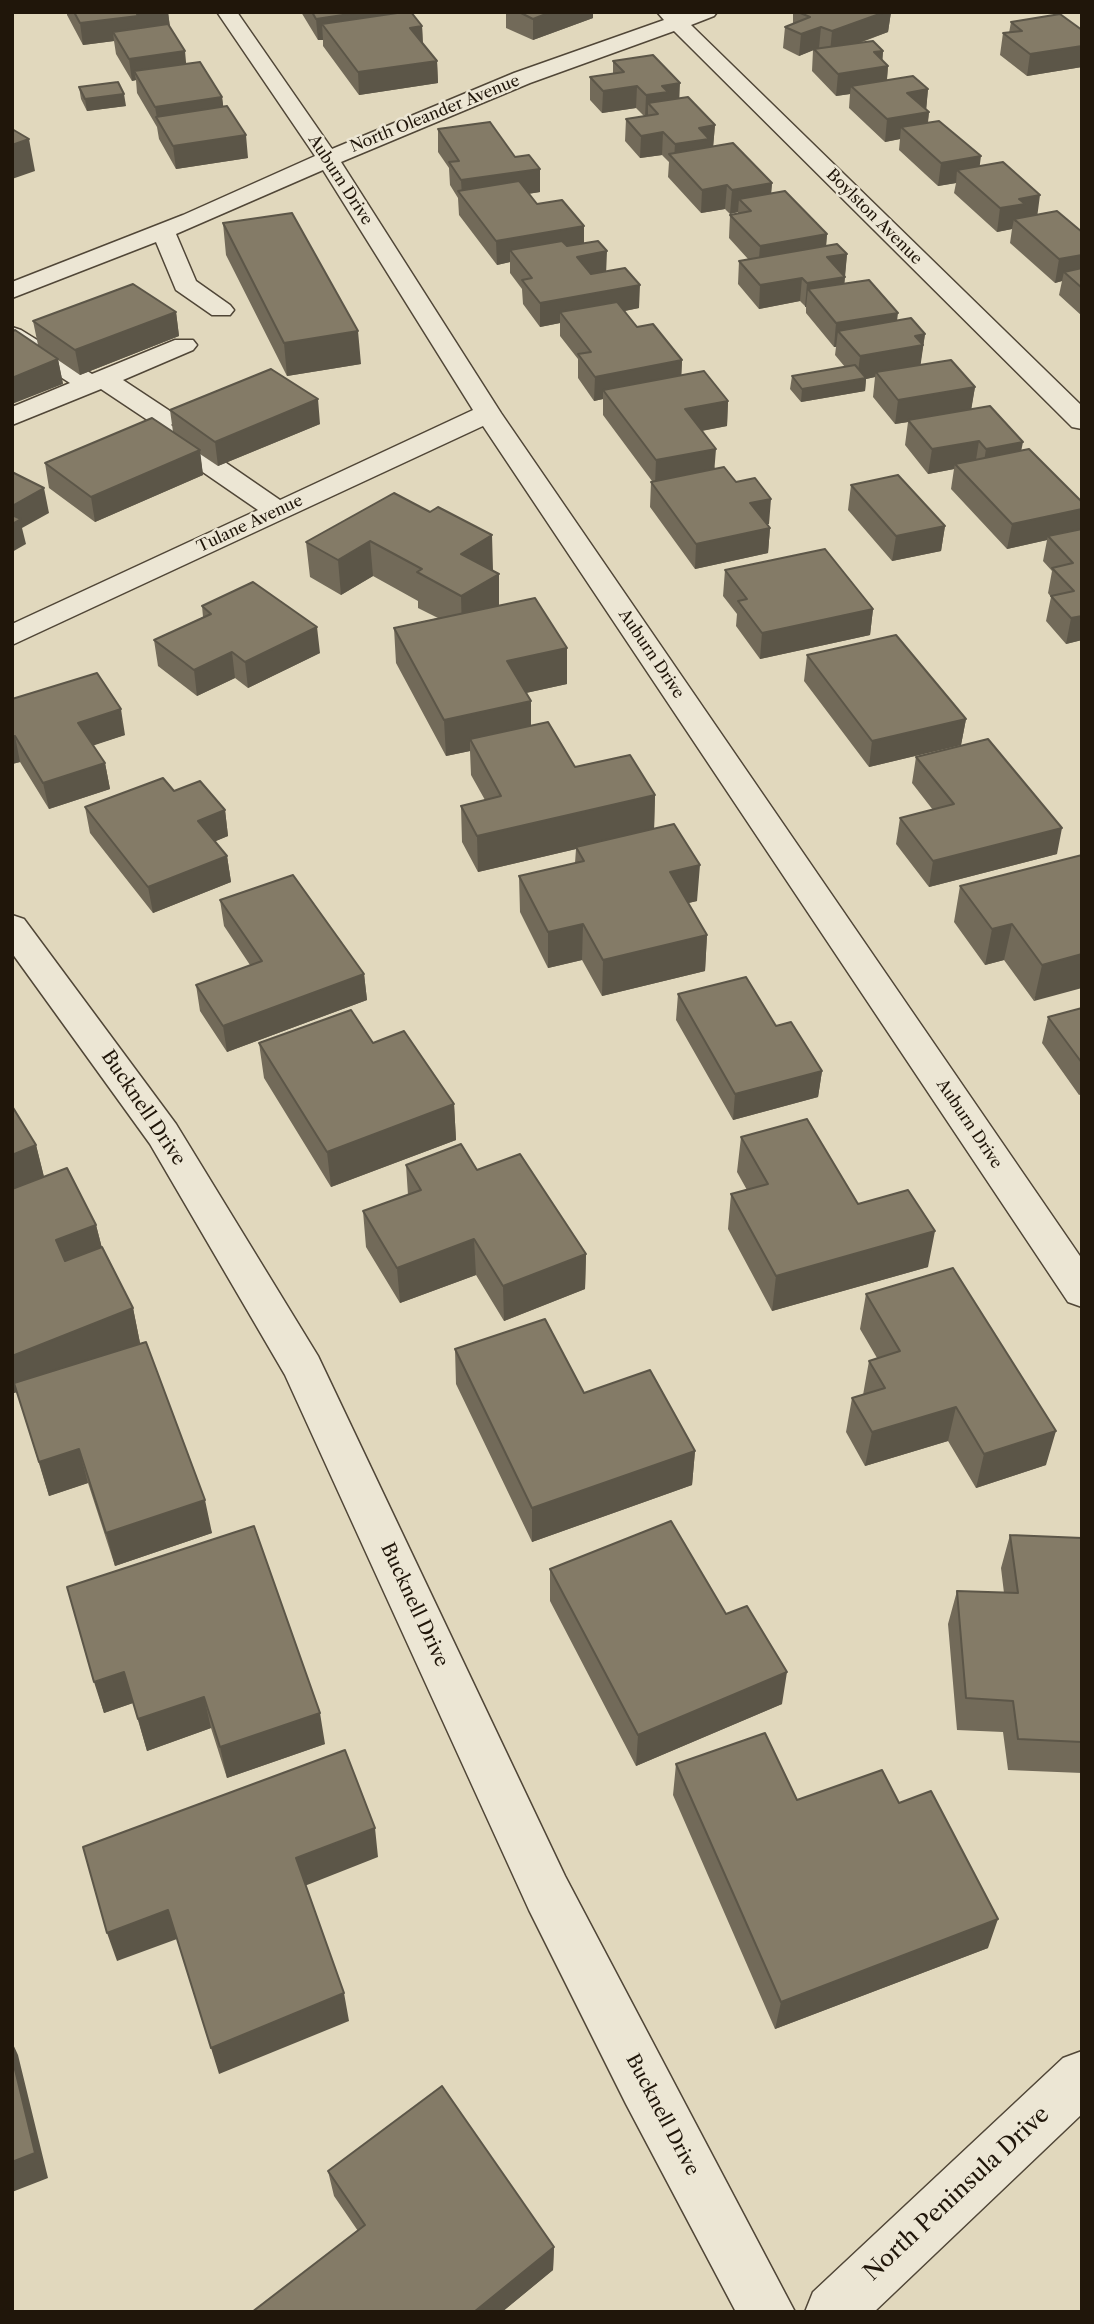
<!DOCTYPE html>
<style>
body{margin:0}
#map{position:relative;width:1094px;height:2324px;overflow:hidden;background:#e1d8bd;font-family:"Libre Caslon Text",serif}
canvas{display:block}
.frame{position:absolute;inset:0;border:14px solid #20160a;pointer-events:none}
</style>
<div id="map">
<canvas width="1094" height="2324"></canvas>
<div class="frame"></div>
</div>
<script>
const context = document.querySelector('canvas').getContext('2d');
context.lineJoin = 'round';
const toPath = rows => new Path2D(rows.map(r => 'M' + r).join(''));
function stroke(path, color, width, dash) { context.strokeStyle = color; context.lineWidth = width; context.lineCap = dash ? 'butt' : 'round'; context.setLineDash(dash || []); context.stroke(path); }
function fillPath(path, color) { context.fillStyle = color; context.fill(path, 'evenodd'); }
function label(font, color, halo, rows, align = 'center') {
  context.font = font + ' "Libre Caslon Text",serif'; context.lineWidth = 5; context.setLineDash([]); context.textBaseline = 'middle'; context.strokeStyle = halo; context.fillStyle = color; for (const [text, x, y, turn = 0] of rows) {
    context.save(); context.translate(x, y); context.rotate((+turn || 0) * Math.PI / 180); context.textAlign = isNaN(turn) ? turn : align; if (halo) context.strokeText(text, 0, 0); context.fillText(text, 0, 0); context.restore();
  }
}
const minor = toPath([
 [217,12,237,12,332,149,514,73,664,20,657,12,717,12,714,16,691,25,1082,406,1082,429,1072,427,674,31,530,83,341,162,501,413,1082,1259,1082,1307,1068,1302,483,426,12,645,12,624,258,510,149,435,145,429,152,423,101,389,12,425,12,407,70,383,12,346,12,327,21,330,92,374,175,340,193,340,197,345,193,350,123,380,173,413,177,419,171,425,280,500,473,410,323,170,176,234,196,281,230,305,234,310,230,315,212,315,176,290,156,242,12,298,12,282,183,215,315,156,217,12],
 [12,915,24,919,176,1124,318,1356,565,1876,795,2312,736,2312,626,2104,529,1910,285,1375,150,1144,12,953,12,915],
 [1082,2051,1082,2114,874,2312,805,2312,813,2292,1063,2058,1082,2051]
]);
const wall = toPath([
 [67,12,168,12,170,27,186,64,222,97,223,106,248,158,176,169,159,139,157,127,137,93,136,80,132,81,116,54,114,41,83,45,67,15],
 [301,12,388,12,389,14,422,26,423,44,437,61,438,83,359,95,323,46,323,40,318,40],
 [506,12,593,12,593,18,533,40,506,28],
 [793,12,891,12,888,32,857,44,883,51,882,61,888,66,887,80,928,89,926,109,929,112,928,123,1037,215,1082,232,1082,316,1059,295,1062,281,1055,283,1010,243,1012,229,997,232,954,193,956,183,938,186,899,150,900,139,885,142,849,108,850,94,836,96,812,71,813,50,799,56,783,48,785,27,793,24],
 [1011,22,1082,30,1082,67,1027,76,1000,55,1003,33,1009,33],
 [613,61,680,99,715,125,713,147,772,183,771,193,827,234,826,246,847,254,844,283,897,321,925,334,920,365,975,387,971,409,1021,450,1082,502,1082,640,1066,644,1046,621,1051,597,1048,593,1052,571,1043,561,1047,540,1007,549,951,489,954,469,928,474,905,445,908,422,895,424,873,397,875,377,866,379,865,391,801,402,790,389,792,376,845,367,835,355,836,347,834,347,806,313,806,307,800,301,759,309,738,284,739,261,748,259,729,238,730,215,738,214,738,212,730,214,725,209,701,213,668,177,669,162,662,155,640,158,625,141,626,119,644,116,636,108,602,113,590,100,590,77,613,74],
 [79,87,126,106,87,111,81,99],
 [438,129,515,157,540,169,540,192,528,194,537,204,584,243,606,271,639,308,625,311,637,327,682,360,681,376,728,401,727,426,702,431,715,469,769,524,767,524,770,528,768,553,695,569,650,507,651,482,652,481,603,415,603,399,594,401,578,378,578,359,560,336,560,323,540,327,523,304,522,289,510,273,510,262,497,265,459,215,458,198,450,185,449,168,438,152],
 [223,223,361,364,287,376,226,255],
 [176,312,179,336,80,375,58,360,63,384,38,345,33,321],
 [170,410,320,424,218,466,200,454,203,475,95,522,49,488,45,463,173,432],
 [851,485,945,526,941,551,892,561,848,510],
 [394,493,493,570,492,570,499,574,499,606,567,684,526,693,531,701,531,726,575,767,655,795,654,829,697,901,688,903,707,935,705,971,602,996,582,960,548,968,520,912,519,876,575,863,576,849,478,872,462,842,461,806,485,800,471,775,470,751,446,756,396,663,394,628,438,618,418,608,418,601,373,576,341,595,310,577,306,542],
 [725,570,873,609,870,635,760,659,736,626,737,614,723,596],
 [202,606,320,653,248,688,235,678,197,696,158,666,154,640,203,617],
 [807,655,966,719,961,745,869,767,804,681],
 [12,699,125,735,93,745,105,763,110,789,49,809,20,762,12,764],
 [916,757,1057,854,929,887,896,844,900,818,933,810,912,783],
 [174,791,225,810,228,836,215,841,227,856,231,882,153,913,90,833,85,807],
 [1082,855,1034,1001,1004,960,985,965,954,922,960,886],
 [220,900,364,974,367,1000,227,1052,200,1011,196,985,250,965,224,926],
 [678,994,776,1026,822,1071,818,1097,733,1120,676,1020],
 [1082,1008,1082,1094,1079,1095,1042,1043,1048,1017],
 [259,1043,373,1043,454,1104,456,1140,331,1187,264,1078],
 [12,1106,36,1145,44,1177,96,1225,102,1248,133,1308,140,1343,212,1533,115,1566,88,1483,49,1496,17,1392,14,1393,12,1389],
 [741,1137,858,1204,928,1267,772,1311,728,1229,731,1194,747,1190,737,1172],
 [406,1165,477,1170,586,1254,585,1289,504,1321,476,1275,400,1303,366,1247,363,1211,408,1195],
 [866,1294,1046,1465,976,1488,948,1441,865,1466,846,1432,852,1398,863,1395,869,1361,877,1358,860,1329],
 [455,1349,584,1393,695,1451,692,1485,532,1542,456,1384],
 [1010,1535,1082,1538,1082,1773,1008,1770,1003,1732,957,1730,948,1624,957,1591,1004,1593,1001,1568],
 [550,1569,726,1614,782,1704,636,1766,550,1601],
 [67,1587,325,1744,227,1778,211,1728,147,1751,133,1703,104,1713],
 [676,1764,797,1800,988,1948,775,2029,673,1795],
 [328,2171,554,2247,553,2270,502,2312,252,2312,358,2231,334,2196]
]);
const shadedWall = toPath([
 [135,12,168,12,170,28,113,32,114,41,83,45,80,23],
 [363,12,388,12,389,19,322,24,323,40,318,40,316,19],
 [551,12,593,12,593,18,533,40,533,19],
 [885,12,891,12,888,32,830,53,832,31],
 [422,26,423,48,410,28],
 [821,27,819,48,799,56,801,34],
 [1082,46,1082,67,1027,76,1030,54],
 [185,51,187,73,134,71,136,80,132,81,129,59],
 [883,51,882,67,888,66,886,89,851,86,850,94,836,96,838,74,874,52],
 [437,61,438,83,359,95,358,72],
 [680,83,679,106,648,103,648,118,645,118,646,95,662,86],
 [637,86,636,108,602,113,603,91],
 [928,89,926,112,907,93],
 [124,94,126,106,87,111,85,99],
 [222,97,225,119,157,118,155,107],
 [929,112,926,135,901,127,900,139,885,142,887,119],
 [715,125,713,148,674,159,675,144,699,128],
 [663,132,662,155,640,158,641,136],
 [246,135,248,158,176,169,173,146],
 [29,139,35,171,12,179,12,145],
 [981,156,978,179,957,170,956,183,938,186,941,163],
 [540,169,540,192,467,203,462,196,461,180],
 [772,183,770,207,739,199,738,212,730,214,732,190],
 [727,185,725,209,701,213,702,190],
 [1040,195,1037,218,1015,222,1014,219,1012,229,997,232,1000,208,1019,199],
 [584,226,584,249,510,250,510,262,497,265,496,241],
 [827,234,825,258,758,270,760,246],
 [607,251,606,275,577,280,577,257],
 [847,254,843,301,808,289,806,307,805,307,807,283,827,257],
 [1082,255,1082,278,1064,272,1062,281,1055,283,1059,259],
 [802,278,800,301,759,309,760,285],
 [640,285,639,308,568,322,560,312,560,323,540,327,540,303],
 [176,312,179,336,80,375,75,350],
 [898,313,895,337,838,331,836,347,834,347,836,323],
 [358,331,361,364,287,376,284,343],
 [925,334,920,369,876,372,875,377,866,379,865,391,801,402,802,389,857,380,860,356,915,336],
 [58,359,63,384,12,404,12,378],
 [682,360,681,385,603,390,603,399,594,401,595,377],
 [975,387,971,411,908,420,908,422,895,424,898,400],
 [318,399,320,424,218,466,215,442],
 [728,401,727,426,684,434,685,409],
 [979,441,975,466,955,464,954,469,928,474,932,449],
 [1023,442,1018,467,982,474,986,449],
 [716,449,714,474,655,485,656,460],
 [200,450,203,475,95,522,91,497],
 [44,488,49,513,22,528,26,544,12,552,12,506],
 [771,499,769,524,748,528,750,503],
 [1082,509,1082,533,1048,536,1047,540,1007,549,1012,524],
 [945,526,941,551,892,561,896,536],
 [770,528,768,553,695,569,696,544],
 [492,535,493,570,462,589,461,554],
 [370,541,373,576,341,595,338,560],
 [499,574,499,609,462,632,461,596],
 [873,609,870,635,760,659,762,633],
 [1082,616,1082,640,1066,644,1071,618],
 [317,627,320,653,248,688,245,662],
 [567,648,567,684,507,697,507,661],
 [232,652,235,678,197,696,194,670],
 [531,701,531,737,470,739,470,751,446,756,444,720],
 [121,709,125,735,83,749,78,723],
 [966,719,961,745,869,767,872,741],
 [15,736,20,762,12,764,12,737],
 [105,763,110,789,49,809,43,783],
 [655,795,654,831,576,847,576,849,478,872,477,836],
 [225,810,228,836,202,847,198,821],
 [1062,828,1057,854,929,887,933,861],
 [227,856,231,882,153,913,148,887],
 [700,865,697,901,668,908,670,872],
 [583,924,582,960,548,968,548,932],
 [1012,924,1004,960,985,965,992,929],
 [707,935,705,971,602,996,603,960],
 [1082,954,1082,988,1034,1001,1042,965],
 [364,974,367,1000,227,1052,223,1026],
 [822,1071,818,1097,733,1120,735,1094],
 [454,1104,456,1140,331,1187,327,1152],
 [36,1145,45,1181,12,1194,12,1155],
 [96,1225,105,1260,65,1276,56,1240],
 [935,1231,928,1267,772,1311,776,1276],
 [474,1239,476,1275,400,1303,397,1268],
 [586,1254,585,1289,504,1321,503,1286],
 [133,1308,140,1343,14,1393,12,1386,12,1356],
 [956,1407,948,1441,865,1466,872,1432],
 [1056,1431,1046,1465,976,1488,984,1454],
 [79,1449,88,1483,49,1496,39,1462],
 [695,1451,692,1485,532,1542,532,1508],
 [205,1500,212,1533,115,1566,106,1533],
 [124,1672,133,1703,104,1713,94,1682],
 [787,1672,782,1704,636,1766,638,1735],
 [204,1697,211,1728,147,1751,138,1719],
 [320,1713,325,1744,227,1778,220,1747],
 [375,1828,378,1857,302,1887,296,1858],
 [168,1910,177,1939,117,1961,107,1933],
 [998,1919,988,1948,775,2029,781,2002],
 [344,1993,349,2021,219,2074,211,2048],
 [12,2042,18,2055,48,2178,12,2192],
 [554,2247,553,2270,502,2312,474,2312]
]);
const building = toPath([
 [74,12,136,12,138,16,80,23,74,12],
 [312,12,363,12,316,19,312,12],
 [404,12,411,12,422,26,410,28,437,61,358,72,322,24,404,12],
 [519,12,551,12,533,19,519,12],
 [798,12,885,12,832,31,821,27,801,34,785,27,810,17,798,12],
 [1060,14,1082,30,1082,46,1030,54,1003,33,1022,31,1011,22,1060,14],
 [168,24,185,51,129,59,113,32,168,24],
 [873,41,883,51,874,52,888,66,838,74,814,49,873,41],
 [653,55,680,83,662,86,668,92,646,95,637,86,603,91,590,77,624,72,613,61,653,55],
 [200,62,222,97,155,107,134,71,200,62],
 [913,76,928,89,907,93,929,112,887,119,851,86,913,76],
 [118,82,124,94,85,99,79,87,118,82],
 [688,97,715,125,699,128,709,139,675,144,663,132,641,136,626,119,658,114,648,103,688,97],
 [227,106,246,135,173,146,156,117,227,106],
 [939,121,981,156,941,163,901,127,939,121],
 [490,122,515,157,529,155,540,169,461,180,449,162,459,161,438,129,490,122],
 [12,129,29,139,12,145,12,129],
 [733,143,772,183,732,190,727,185,702,190,669,154,733,143],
 [1003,162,1040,195,1019,199,1025,204,1000,208,957,170,1003,162],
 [519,181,537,204,562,200,584,226,496,241,458,191,519,181],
 [785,191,827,234,760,246,730,215,751,211,739,199,785,191],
 [1057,211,1082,232,1082,255,1059,259,1014,219,1057,211],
 [292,213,358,331,284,343,223,223,292,213],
 [562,241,567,246,598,241,607,251,577,257,591,274,625,268,640,285,540,303,522,280,532,278,510,250,562,241],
 [837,244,847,254,827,257,845,277,807,283,802,278,760,285,739,261,837,244],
 [1082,268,1082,288,1064,272,1082,268],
 [869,280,898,313,836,323,808,289,869,280],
 [133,284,176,312,75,350,33,321,133,284],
 [617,302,637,327,653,324,682,360,595,377,578,354,591,352,560,312,617,302],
 [911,318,925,334,915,336,923,345,860,356,838,331,911,318],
 [15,330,58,359,12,378,12,332,15,330],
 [951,360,975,387,898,400,876,372,951,360],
 [855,365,866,378,802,389,792,376,855,365],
 [271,369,318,399,215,442,170,410,271,369],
 [704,371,728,401,685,409,716,449,656,460,603,390,704,371],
 [990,406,1023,442,986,449,979,441,932,449,908,420,990,406],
 [152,418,200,450,91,497,45,463,152,418],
 [1029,449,1082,502,1082,509,1012,524,955,464,1029,449],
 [724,467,736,482,755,478,771,499,750,503,770,528,696,544,651,482,724,467],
 [12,472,44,488,12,506,12,472],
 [898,475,945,526,896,536,851,485,898,475],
 [394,493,430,512,438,507,492,535,461,554,499,574,461,596,417,572,422,569,370,541,338,560,306,542,394,493],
 [12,515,21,519,12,524,12,515],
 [1082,529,1082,616,1071,618,1051,596,1074,591,1052,568,1073,563,1048,536,1082,529],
 [825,549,873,609,762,633,738,601,747,599,725,570,825,549],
 [253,582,317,627,245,662,232,652,194,670,154,640,211,614,202,606,253,582],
 [535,598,567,648,507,661,531,701,444,720,394,628,535,598],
 [896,635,966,719,872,741,807,655,896,635],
 [97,673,121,709,78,723,105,763,43,783,15,736,12,737,12,699,97,673],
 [548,722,575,767,630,755,655,795,477,836,461,806,501,796,470,739,548,722],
 [988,739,1062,828,933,861,900,818,954,804,916,757,988,739],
 [163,778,174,791,200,781,225,810,198,821,227,856,148,887,85,807,163,778],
 [674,824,700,865,670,872,707,935,603,960,583,924,548,932,519,876,584,861,576,847,674,824],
 [1082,855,1082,954,1042,965,1012,924,992,929,960,886,1082,855],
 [293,875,364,974,223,1026,196,985,262,961,220,900,293,875],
 [746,977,776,1026,791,1022,822,1071,735,1094,678,994,746,977],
 [1082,1008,1082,1063,1048,1017,1082,1008],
 [351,1010,373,1043,404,1031,454,1104,327,1152,259,1043,351,1010],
 [12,1106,36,1145,12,1155,12,1106],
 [807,1119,858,1204,908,1190,935,1231,776,1276,731,1194,768,1184,741,1137,807,1119],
 [461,1144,477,1170,520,1154,586,1254,503,1286,474,1239,397,1268,363,1211,421,1190,406,1165,461,1144],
 [67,1168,96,1225,56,1240,65,1261,102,1247,133,1308,12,1356,12,1189,67,1168],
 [953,1268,1056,1431,984,1454,956,1407,872,1432,852,1398,885,1388,869,1361,900,1351,866,1294,953,1268],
 [545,1319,584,1393,650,1370,695,1451,532,1508,455,1349,545,1319],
 [146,1342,205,1500,106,1533,79,1449,39,1462,14,1383,146,1342],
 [671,1521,726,1614,747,1606,787,1672,638,1735,550,1569,671,1521],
 [254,1526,320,1713,220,1747,204,1697,138,1719,124,1672,94,1682,67,1587,254,1526],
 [1010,1535,1082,1538,1082,1742,1018,1739,1013,1701,966,1698,957,1591,1018,1593,1010,1535],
 [765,1733,797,1800,882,1770,899,1803,931,1791,998,1919,781,2002,676,1764,765,1733],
 [345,1750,375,1828,296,1858,344,1993,211,2048,168,1910,107,1933,83,1847,345,1750],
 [12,2057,35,2153,12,2162,12,2057],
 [442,2086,554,2247,474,2312,252,2312,365,2225,328,2171,442,2086]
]);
const farStreetnames = [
 ["North Oleander Avenue",435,114,-22],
 ["Auburn Drive",340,180,57],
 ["Boylston Avenue",874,217,45],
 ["Tulane Avenue",250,524,-25],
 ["Auburn Drive",651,654,56],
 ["Auburn Drive",969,1124,56]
];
const streetNames = [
 ["Bucknell Drive",143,1108,56],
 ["Bucknell Drive",414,1605,65],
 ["Bucknell Drive",662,2115,62]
];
const nearStreetnames = [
 ["North Peninsula Drive",957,2194,-43]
];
stroke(minor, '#504637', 3);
fillPath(minor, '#ece6d4');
fillPath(wall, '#726a59');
fillPath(shadedWall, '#5c5648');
fillPath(building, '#847b67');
stroke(building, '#5c5648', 2);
label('16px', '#20160a', '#ece6d4', farStreetnames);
label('19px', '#20160a', '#ece6d4', streetNames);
label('23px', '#20160a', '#ece6d4', nearStreetnames);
</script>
